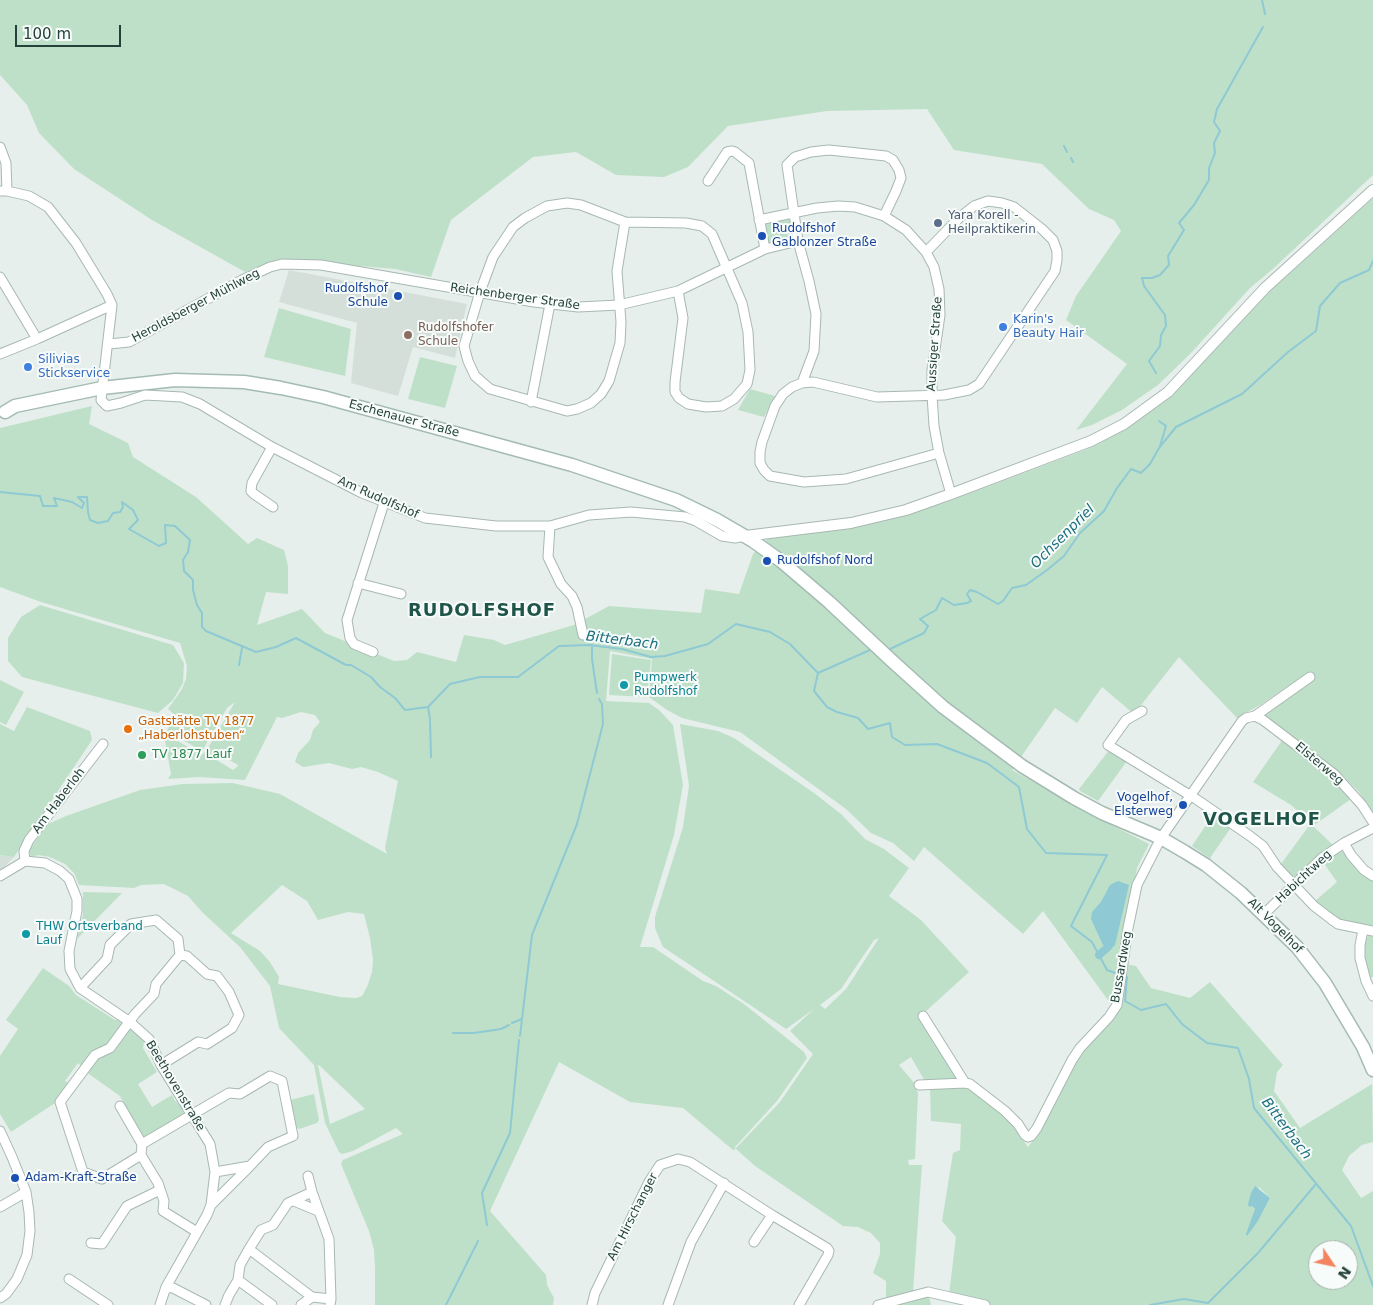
<!DOCTYPE html>
<meta charset="utf-8">
<style>
body{margin:0}
#map{position:relative;width:1373px;height:1305px;overflow:hidden;background:#e6efeb;font-family:"DejaVu Sans",sans-serif}
canvas{display:block}
.north{position:absolute;left:1308px;top:1240px;width:50px;height:50px;box-sizing:border-box;background:#f7fbf9;border:1px solid #a3b1ad;border-radius:50%;rotate:124deg;font-size:14px;font-weight:700;line-height:20px;text-align:center;color:#24423a}
.north::after{content:'';display:block;margin:auto;width:18px;height:22px;background:#f4845f;clip-path:polygon(50% 0,100% 100%,50% 72%,0 100%)}
.scale{position:absolute;left:15px;top:25px;width:106px;height:22px;box-sizing:border-box;border:2px solid #24423a;border-top:0;padding-left:6px;font-size:15px;line-height:18px;white-space:nowrap;color:#24423a;-webkit-text-stroke:4px #f7fbf9;paint-order:stroke}
</style>
<div id="map">
<canvas width="1373" height="1305"></canvas>
<div class="north">N</div>
<div class="scale">100 m</div>
</div>
<script>
const context = document.querySelector('canvas').getContext('2d');
context.lineJoin = 'round';
function fillPath(path, color) { context.fillStyle = color; context.fill(path, 'evenodd'); }
const toPath = rows => new Path2D(rows.map(r => 'M' + r).join(''));
function stroke(path, color, width, dash) { context.strokeStyle = color; context.lineWidth = width; context.lineCap = dash ? 'butt' : 'round'; context.setLineDash(dash || []); context.stroke(path); }
function label(font, color, halo, rows, align = 'center') {
  context.font = font + ' "DejaVu Sans",sans-serif'; context.lineWidth = 4; context.setLineDash([]); context.textBaseline = 'middle'; context.strokeStyle = halo; context.fillStyle = color; for (const [text, x, y, turn = 0] of rows) {
    context.save(); context.translate(x, y); context.rotate((+turn || 0) * Math.PI / 180); context.textAlign = isNaN(turn) ? turn : align; if (halo) context.strokeText(text, 0, 0); context.fillText(text, 0, 0); context.restore();
  }
}
const built = toPath([
 [289,270,467,304,455,358,413,347,398,396,351,383,357,323,279,302],
 [0,855,14,857,0,871]
]);
const green = toPath([
 [0,0,1373,0,1373,175,1274,268,1250,288,1191,353,1158,385,1122,410,1092,425,1076,430,1127,364,1066,320,1076,296,1121,231,1114,220,1089,209,1042,164,954,150,927,109,827,111,728,126,688,167,664,177,616,175,576,152,533,157,451,220,431,277,395,269,279,259,245,272,152,220,74,169,39,133,27,105,0,75],
 [1373,198,1373,815,1359,792,1335,768,1262,715,1314,674,1310,671,1260,705,1237,718,1179,657,1134,714,1102,687,1077,723,1055,708,1012,770,1094,816,1149,844,1137,868,1113,1007,1043,911,1023,934,924,847,914,861,893,843,871,833,846,809,740,732,682,718,667,710,649,697,652,659,610,651,606,701,649,703,659,710,673,725,683,785,674,835,640,947,653,947,703,981,716,986,744,1004,804,1052,807,1058,777,1101,735,1147,735,1149,780,1102,813,1054,790,1031,814,1009,786,1029,663,947,655,928,655,917,683,827,689,786,680,724,718,731,734,738,814,793,841,814,865,839,884,849,909,868,889,896,921,920,969,972,924,1013,960,1082,926,1083,911,1057,899,1065,916,1085,918,1094,915,1159,908,1160,909,1165,922,1165,913,1292,886,1300,886,1281,873,1273,880,1254,880,1243,871,1233,858,1227,843,1226,755,1166,736,1149,733,1150,683,1108,630,1102,559,1062,490,1211,546,1275,547,1285,554,1298,553,1305,375,1305,375,1267,374,1250,369,1231,341,1164,343,1160,403,1134,396,1128,353,1151,342,1154,339,1152,325,1123,314,1065,279,1028,270,986,240,947,203,913,188,896,164,884,141,885,134,888,79,885,74,873,65,864,50,857,38,855,31,857,29,851,46,825,66,816,140,790,183,784,233,783,280,794,387,854,385,848,398,781,378,772,361,767,352,769,329,763,303,767,295,762,298,753,310,740,313,730,320,722,315,715,301,712,282,718,277,717,245,780,199,777,168,779,171,774,163,730,167,735,202,755,208,748,235,702,227,708,202,751,167,731,175,715,168,709,182,689,186,679,187,666,180,643,41,602,0,587,0,428,92,406,89,424,128,443,133,457,196,497,248,544,257,538,284,550,288,566,288,594,266,592,257,625,302,609,325,633,394,661,407,660,417,652,456,662,464,635,494,640,505,645,574,625,609,606,701,613,705,589,739,594,753,554,771,535,857,527,899,516,947,502,1085,450,1102,442,1128,427,1171,396,1245,314],
 [215,752,238,765,238,766,233,770,215,759],
 [282,885,307,901,318,920,348,912,364,914,370,938,373,960,372,972,367,987,362,996,356,998,340,997,278,984,279,977,270,962,260,951,231,933],
 [879,938,846,989,825,1009,820,1005,841,989,874,940],
 [318,1065,319,1065,365,1109,330,1124],
 [787,218,792,222,794,234,792,239,774,244,769,243,767,241,764,226,766,223,769,221],
 [279,308,351,329,345,376,264,357],
 [420,357,457,366,445,408,408,399],
 [750,389,775,396,764,417,738,410],
 [40,605,173,645,184,663,183,683,173,700,158,713,22,677,8,661,8,638,21,617],
 [612,654,651,660,647,697,609,695],
 [0,680,24,692,6,725,0,722],
 [27,707,90,731,92,740,14,857,0,855,0,724,14,731],
 [1283,739,1345,791,1351,799,1313,826,1333,845,1298,877,1292,876,1281,864,1311,823,1291,805,1253,782],
 [1110,749,1127,761,1098,801,1080,791,1079,789],
 [1212,816,1230,829,1210,858,1192,846],
 [1339,851,1344,852,1363,875,1373,880,1373,928,1339,919,1321,907,1315,901,1337,882,1323,862],
 [83,892,122,893,77,939,83,915],
 [1370,934,1373,935,1373,977,1368,978,1364,960,1363,950,1365,940],
 [1125,964,1136,966,1151,988,1190,998,1210,982,1283,1065,1277,1072,1274,1091,1300,1128,1372,1084,1373,1142,1362,1145,1349,1156,1342,1170,1361,1198,1373,1191,1373,1305,988,1305,949,1295,956,1237,942,1221,953,1153,960,1150,961,1124,931,1121,930,1088,967,1086,1001,1113,1013,1126,1028,1147,1035,1138,1062,1082,1081,1049,1114,1015],
 [1259,1187,1270,1198,1258,1221,1246,1234,1253,1219,1255,1209,1252,1206],
 [1318,1250,1348,1250,1348,1280,1318,1280],
 [43,968,69,986,76,995,115,1020,118,1020,122,1023,122,1027,109,1046,96,1050,81,1066,78,1063,65,1081,68,1083,62,1092,64,1093,58,1101,11,1132,0,1114,0,1056,18,1029,6,1020],
 [128,1030,133,1030,144,1042,143,1048,157,1072,138,1084,152,1107,172,1095,175,1101,179,1103,185,1111,182,1116,146,1136,142,1136,120,1096,86,1072,97,1057,109,1054],
 [314,1094,319,1120,317,1123,299,1129,296,1127,290,1100],
 [929,1296,931,1305,891,1305]
]);
const water = toPath([
 [1118,881,1129,885,1115,945,1112,948,1103,945,1091,919,1092,912,1101,902,1110,885],
 [1255,1186,1270,1198,1258,1221,1247,1236,1246,1234,1255,1209,1252,1206,1249,1207,1248,1204,1251,1193]
]);
const stream = toPath([
 [1262,0,1265,14],
 [1064,146,1067,152],
 [1071,158,1073,162],
 [1156,373,1149,361,1160,346,1161,335,1166,326,1165,315,1144,286,1142,278,1152,278,1160,275,1169,265,1168,256,1184,230,1179,223,1194,205,1209,180,1209,168,1215,153,1214,143,1220,131,1214,122,1217,109,1263,27],
 [1159,421,1166,426,1160,446],
 [0,492,40,496,43,506,57,506,54,498,72,502,82,508,84,503,78,497,87,497,88,512,90,520,98,523,108,521,113,513,120,512,123,507,122,502,133,510,138,520,129,529,159,546,166,543,165,525,175,526,190,540,188,552,183,560,184,571,193,580,193,590,197,605,202,613,202,627,206,631,256,652,276,647,296,638,346,665,351,665,371,677,380,687,395,698,405,710,428,707,450,684,480,677,518,677,559,646,589,645,622,649,651,657,665,656,708,644,736,624,770,632,790,644,818,673],
 [592,645,592,659,597,693],
 [890,649,924,633,928,626,920,619,936,610,942,598,954,605,967,603,971,601,967,594,970,590,977,592,998,604,1003,601,1012,588,1026,585,1047,570,1064,556,1080,533,1104,511,1117,488,1131,469,1141,473,1150,464,1159,448,1176,427,1242,394,1288,352,1316,331,1320,306,1340,283,1369,270,1373,261],
 [239,665,242,648],
 [818,673,814,691,827,707,837,712,858,718,868,729,890,723,892,737,905,745,937,744,987,763,1019,787,1027,829,1046,853,1107,855,1071,926,1092,942,1107,970,1118,974],
 [818,673,870,650],
 [428,707,430,719],
 [430,721,431,757],
 [1125,977,1127,977,1125,1001,1141,1010,1166,1004,1182,1024,1207,1043,1238,1048,1249,1079,1254,1108,1351,1226,1373,1286],
 [512,1023,522,1019],
 [453,1033,474,1033,501,1029,509,1025],
 [520,1036,532,935,577,824,603,724,602,704,599,699],
 [487,1225,482,1193,510,1133,519,1040],
 [446,1305,478,1241],
 [1150,1305,1184,1299,1208,1303,1258,1253,1316,1184]
]);
const canal = toPath([
 [1099,955,1108,947]
]);
const minor = toPath([
 [0,147,6,163,7,191],
 [708,181,727,152,732,151,735,152,749,163,765,249],
 [0,191,7,191,29,196,48,207,76,243,107,294,112,305,101,400,107,406,121,403,145,395,182,397,200,404,272,447,362,493,425,518,496,526,550,526,589,515,631,512,685,517,696,521,722,536,735,538,745,536],
 [759,220,817,208,838,206,855,207,884,216,906,230,926,252,934,267,939,289,940,315,932,370,932,395,934,426,939,453,951,494],
 [625,222,617,271,621,322,620,343,609,381,601,394,591,403,577,409,567,411,490,389,475,376,468,361,464,346,480,292,493,257,513,227,525,218,547,206,567,203,581,205,625,222,686,223,702,226,712,234,742,303,748,332,750,370,747,384,734,399,722,406,706,407,688,404,679,398,675,392,675,382,683,318,678,291],
 [926,252,959,218,974,206,988,201,1002,203,1014,207,1042,229,1053,240,1057,251,1057,260,1055,271,979,384,969,390,944,395,877,397,813,382,802,383,792,387,783,394,775,406,762,442,760,452,760,463,764,470,770,476,804,482,846,479,939,453],
 [0,277,37,339],
 [109,344,129,342,242,280,270,267,282,264,321,265,534,302,578,307,619,305,678,291,765,249,798,241],
 [0,354,37,339,112,305],
 [802,383,814,351,816,314,809,281,798,241,787,165,795,157,811,152,829,150,886,156,893,160,899,170,901,178,896,191,884,216],
 [531,402,550,304],
 [272,447,252,483,251,491,254,494,273,507],
 [550,526,548,557,561,584,572,596,577,607,583,635],
 [358,583,401,594],
 [373,652,354,644,350,638,347,620,384,503],
 [1142,711,1126,720,1108,745,1196,799,1250,836,1263,846,1277,867,1314,906,1331,919,1338,924,1373,931],
 [1255,716,1263,720,1334,774,1362,805,1373,822],
 [1344,843,1351,855,1364,870,1373,876],
 [25,861,24,851,29,840,103,744],
 [0,876,25,861,45,863,60,871,69,879,77,899,77,911,69,951,70,969,80,988,130,1022,149,1039,161,1065,210,1144,215,1172,211,1205,207,1215,166,1287,160,1305],
 [1264,914,1322,858,1344,843,1373,828],
 [1363,930,1360,945,1360,958,1366,981,1373,996],
 [80,988,107,959,110,945,131,924,156,920,178,939,180,955,187,956,207,974,217,976,229,992,239,1015,232,1028,207,1044,198,1042,161,1065],
 [923,1016,965,1083,970,1084,1005,1111,1018,1124,1025,1135,1028,1137,1031,1136,1037,1128,1072,1060,1080,1048,1109,1017,1117,1005,1128,928,1137,885,1161,838,1242,721,1246,718,1255,716,1310,677],
 [919,1085,965,1083],
 [120,1106,142,1144,141,1155,158,1183,164,1201,163,1211,197,1232],
 [0,1131,12,1157,26,1192,29,1212,30,1231,27,1255,17,1279,6,1294,0,1298],
 [142,1144,229,1093,240,1094,270,1076,282,1081,293,1136,268,1147,250,1166,215,1172],
 [141,1155,102,1179,83,1172,60,1102,95,1055,110,1048,135,1014,154,994,156,984,180,955],
 [308,1176,312,1192],
 [294,1201,318,1211],
 [211,1205,250,1166],
 [0,1207,26,1192],
 [754,1242,772,1215],
 [91,1243,102,1244,127,1206,160,1190],
 [249,1249,261,1230,273,1225,288,1203,312,1192,329,1239,331,1299],
 [69,1279,108,1305],
 [238,1280,272,1305],
 [166,1287,173,1288,206,1305],
 [225,1305,229,1295,238,1280,240,1265,249,1249,312,1297,331,1299,330,1305],
 [301,1305,312,1297],
 [592,1305,595,1293,649,1182,660,1165,678,1159,690,1162,772,1215,827,1248,829,1251,828,1255,799,1305],
 [668,1305,691,1242,724,1183],
 [878,1305,928,1292,985,1305]
]);
const tertiary = toPath([
 [745,536,851,523,906,510,951,494,1091,441,1124,424,1168,392,1265,288,1373,190]
]);
const secondary = toPath([
 [5,412,15,406,102,388,175,380,244,382,281,388,323,397,572,465,676,500,717,520,753,541,781,561,829,602,891,660,943,707,1022,766,1074,798,1102,813,1161,838,1185,852,1206,865,1241,893,1297,947,1325,983,1363,1047,1373,1070]
]);
const markers = [
 [938,223,5,"#5c6f8a"],
 [762,236,5,"#1a4fb4"],
 [398,296,5,"#1a4fb4"],
 [1003,327,5,"#3f7fe0"],
 [408,335,5,"#8d6e63"],
 [28,367,5,"#3f7fe0"],
 [767,561,5,"#1a4fb4"],
 [624,685,5,"#0f9aa8"],
 [128,729,5,"#e8710a"],
 [142,755,5,"#2e9e5b"],
 [1183,805,5,"#1a4fb4"],
 [26,934,5,"#0f9aa8"],
 [15,1178,5,"#1a4fb4"]
];
const serviceNames = [
 ["Yara Korell -",948,216],
 ["Heilpraktikerin",948,230]
];
const transitNames = [
 ["Rudolfshof",772,229],
 ["Gablonzer Straße",772,243],
 ["Rudolfshof",388,289,"right"],
 ["Schule",388,303,"right"],
 ["Rudolfshof Nord",777,561],
 ["Vogelhof,",1173,798,"right"],
 ["Elsterweg",1173,812,"right"],
 ["Adam-Kraft-Straße",25,1178]
];
const streetNames = [
 ["Reichenberger Straße",515,297,8],
 ["Heroldsberger Mühlweg",196,306,-28],
 ["Aussiger Straße",935,344,-86],
 ["Eschenauer Straße",404,419,15],
 ["Am Rudolfshof",378,498,24],
 ["Elsterweg",1319,764,40],
 ["Am Haberloh",59,801,-53],
 ["Habichtweg",1304,877,-43],
 ["Alt Vogelhof",1275,926,45],
 ["Bussardweg",1122,967,-80],
 ["Beethovenstraße",175,1086,59],
 ["Am Hirschanger",633,1217,-63]
];
const shopNames = [
 ["Karin's",1013,320],
 ["Beauty Hair",1013,334],
 ["Silivias",38,360],
 ["Stickservice",38,374]
];
const educationNames = [
 ["Rudolfshofer",418,328],
 ["Schule",418,342]
];
const cultureNames = [
 ["Pumpwerk",634,678],
 ["Rudolfshof",634,692],
 ["THW Ortsverband",36,927],
 ["Lauf",36,941]
];
const foodNames = [
 ["Gaststätte TV 1877",138,722],
 ["„Haberlohstuben“",138,736]
];
const leisureNames = [
 ["TV 1877 Lauf",152,755]
];
const waterNames = [
 ["Ochsenpriel",1063,537,-45],
 ["Bitterbach",622,641,7],
 ["Bitterbach",1286,1129,53]
];
const districtNames = [
 ["RUDOLFSHOF",482,611],
 ["VOGELHOF",1262,820]
];
fillPath(built, '#d4dfda');
fillPath(green, '#bfe0c8');
fillPath(water, '#8ec9d4');
stroke(stream, '#8ec9d4', 2);
stroke(canal, '#8ec9d4', 8);
stroke(minor, '#a8b8b2', 11);
stroke(tertiary, '#a8b8b2', 12);
stroke(secondary, '#a4bbb3', 15);
stroke(minor, '#fff', 9);
stroke(tertiary, '#fff', 10);
stroke(secondary, '#fff', 12);
for (const [x, y, r, color] of markers) { const dot = new Path2D(); dot.arc(x, y, r, 0, 2 * Math.PI); context.fillStyle = color; context.fill(dot); stroke(dot, '#f7fbf9', 2); }
label('12px', '#4e5e75', '#f7fbf9', serviceNames, 'left');
label('12px', '#164399', '#f7fbf9', transitNames, 'left');
label('12px', '#24423a', '#f7fbf9', streetNames);
label('12px', '#366cbe', '#f7fbf9', shopNames, 'left');
label('12px', '#785e54', '#f7fbf9', educationNames, 'left');
label('12px', '#0d838f', '#f7fbf9', cultureNames, 'left');
label('12px', '#c56008', '#f7fbf9', foodNames, 'left');
label('12px', '#27864d', '#f7fbf9', leisureNames, 'left');
label('italic 14px', '#1c6f80', '#f7fbf9', waterNames);
context.letterSpacing = '1px';
label('bold 18px', '#1f5548', '#f7fbf9', districtNames);
context.letterSpacing = '0px';
</script>
